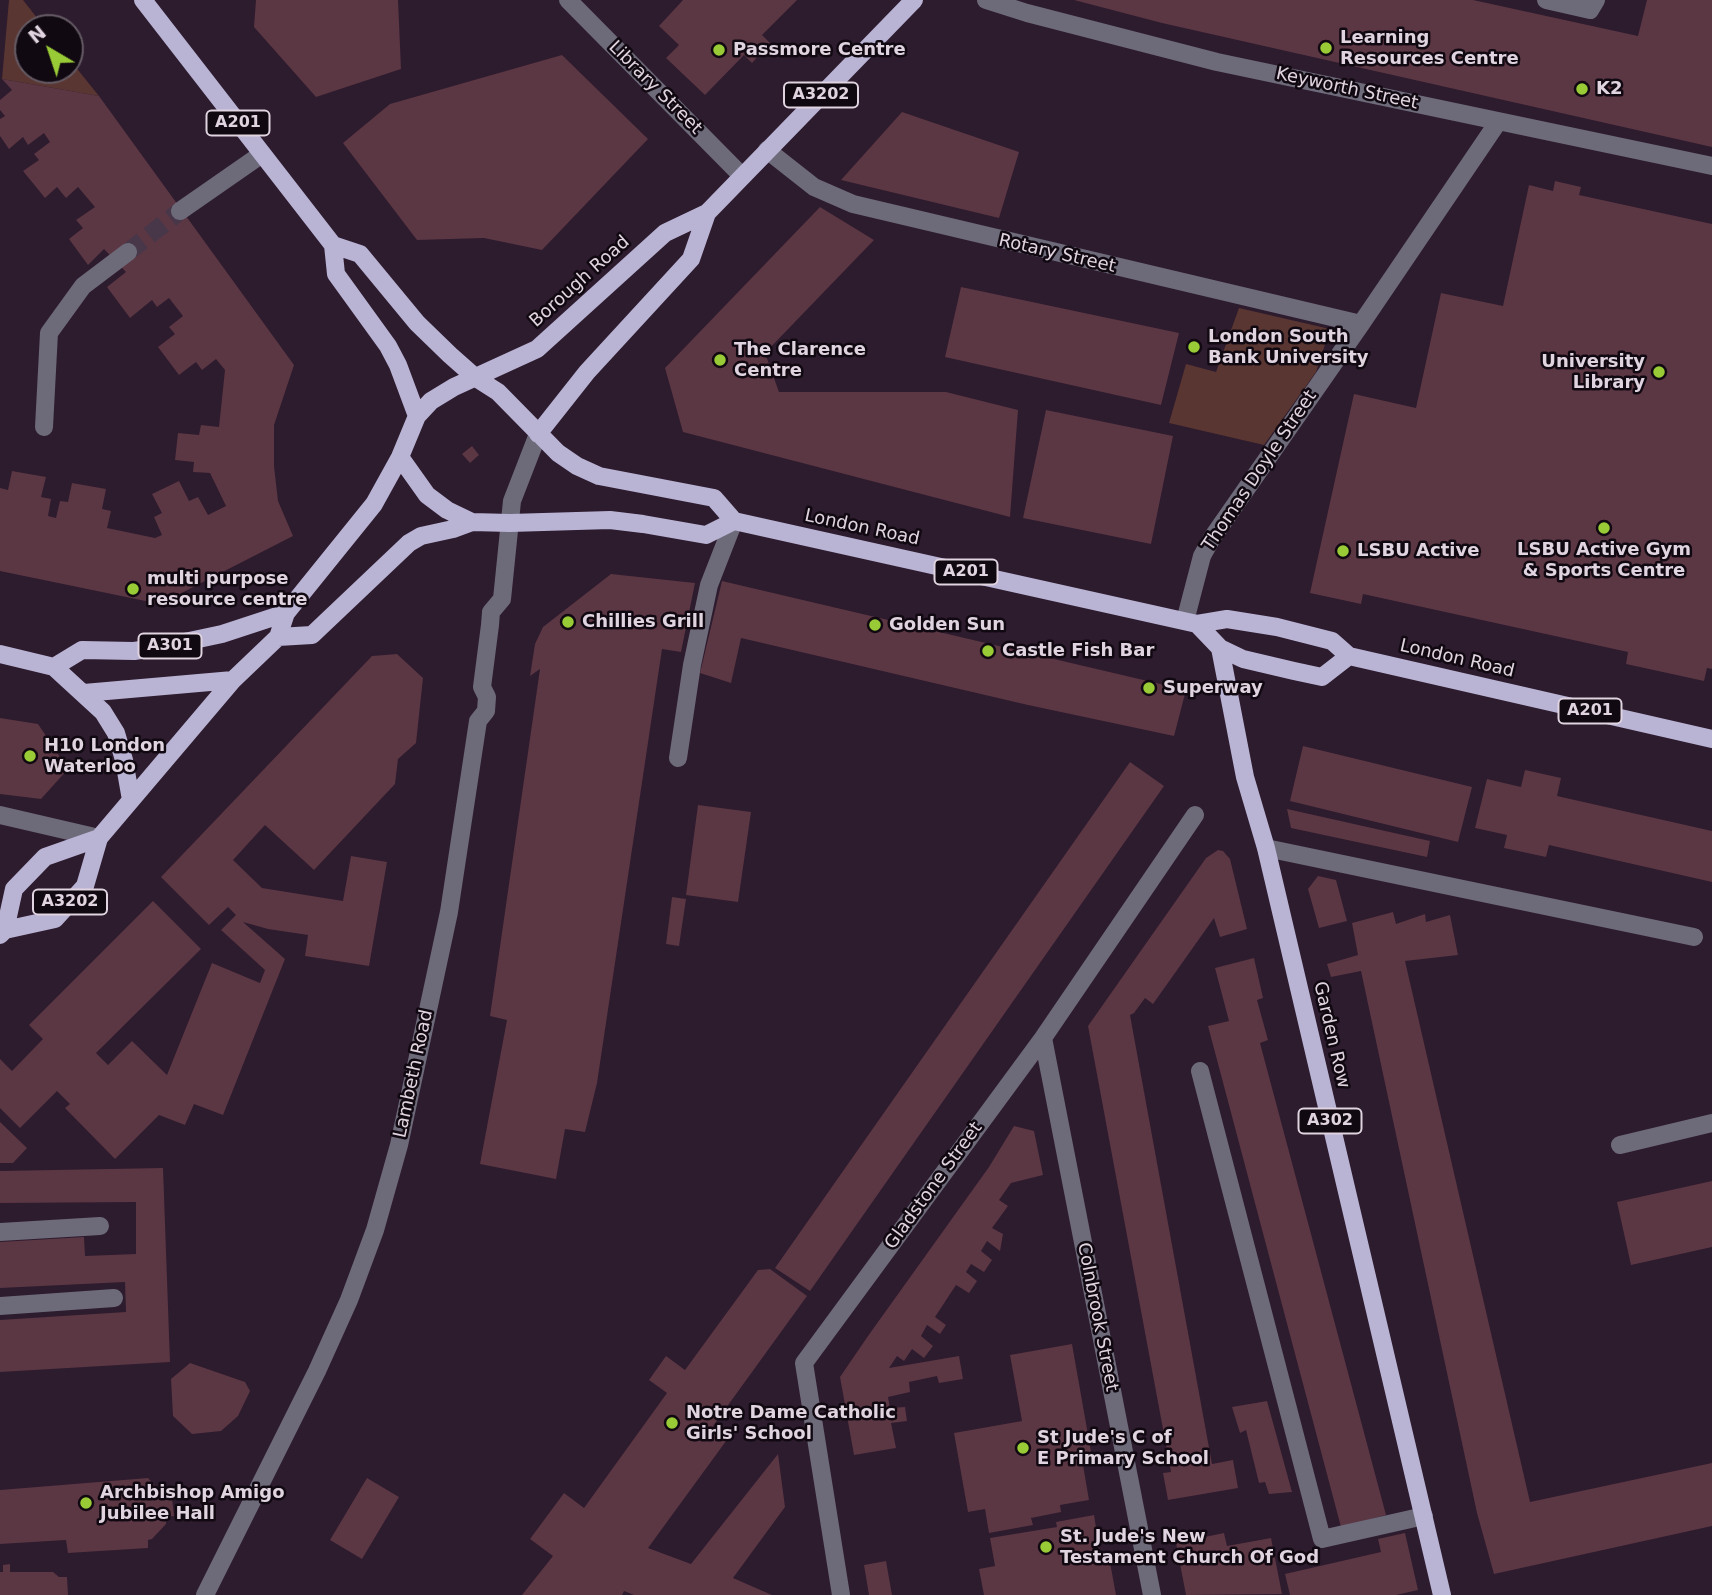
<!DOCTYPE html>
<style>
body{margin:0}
#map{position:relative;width:1712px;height:1595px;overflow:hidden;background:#2d1b2e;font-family:"DejaVu Sans",sans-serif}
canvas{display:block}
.north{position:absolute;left:14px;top:14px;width:70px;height:70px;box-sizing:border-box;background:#110911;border:2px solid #645a64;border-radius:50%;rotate:321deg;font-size:19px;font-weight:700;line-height:28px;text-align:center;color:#e0d4e0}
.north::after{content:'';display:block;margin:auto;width:24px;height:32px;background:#99cb36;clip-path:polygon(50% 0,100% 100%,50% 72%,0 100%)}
</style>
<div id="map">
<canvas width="1712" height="1595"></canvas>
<div class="north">N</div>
</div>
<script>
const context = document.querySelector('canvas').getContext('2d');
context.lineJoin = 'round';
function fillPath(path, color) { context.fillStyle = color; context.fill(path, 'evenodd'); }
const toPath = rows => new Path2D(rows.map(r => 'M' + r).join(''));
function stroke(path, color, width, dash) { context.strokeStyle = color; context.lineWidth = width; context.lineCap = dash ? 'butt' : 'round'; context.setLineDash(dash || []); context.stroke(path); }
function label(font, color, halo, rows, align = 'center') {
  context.font = font + ' "DejaVu Sans",sans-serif'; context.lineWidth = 5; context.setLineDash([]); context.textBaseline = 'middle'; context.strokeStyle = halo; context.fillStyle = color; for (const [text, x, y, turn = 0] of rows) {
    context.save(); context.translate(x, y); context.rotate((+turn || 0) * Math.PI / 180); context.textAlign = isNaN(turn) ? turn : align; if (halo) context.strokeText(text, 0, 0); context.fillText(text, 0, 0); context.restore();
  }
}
const green = toPath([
 [9,0,23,0,45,28,28,28,28,70,70,70,70,60,99,96,2,79],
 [1239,308,1330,329,1316,372,1264,445,1169,423,1186,364,1216,372]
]);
const building = toPath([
 [256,0,398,0,401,69,316,97,254,27],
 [683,0,797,0,762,35,770,43,752,63,744,55,705,95,666,58,679,45,659,26],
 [1074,0,1473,0,1638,36,1647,0,1712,0,1712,147,1162,23],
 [562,55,648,139,542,250,484,238,417,240,343,143,390,104],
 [2,79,99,96,294,365,274,425,274,466,278,501,293,536,160,604,0,571,0,488,8,490,12,471,46,477,41,497,51,499,48,516,56,518,60,501,68,502,72,483,106,489,102,509,111,511,107,528,155,538,162,535,154,517,162,513,152,494,179,481,189,501,198,497,208,515,226,506,210,473,193,472,194,462,175,460,178,433,199,435,201,425,219,427,225,370,216,359,202,370,196,362,179,375,158,347,175,334,169,327,183,316,169,298,157,307,152,300,130,318,107,287,126,272,104,249,88,265,69,239,83,228,76,220,95,207,78,187,66,198,57,187,45,198,23,171,39,160,34,154,50,142,44,133,28,145,23,137,9,149,0,136,0,119,5,116,0,110,0,100,12,90],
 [902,112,1019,152,999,218,841,180],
 [1555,181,1581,187,1579,195,1712,224,1712,669,1707,668,1704,681,1626,664,1628,652,1363,594,1361,604,1310,593,1354,394,1416,408,1441,293,1503,306,1529,185,1553,191],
 [820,207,874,240,765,353,779,392,946,392,1018,410,1010,517,683,432,665,368],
 [961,287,1179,333,1161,405,945,357],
 [1046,410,1173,436,1151,544,1023,518],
 [472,446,479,455,470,463,462,454],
 [611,574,695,583,681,652,662,649,597,1083,585,1132,565,1129,556,1179,480,1164,507,1020,490,1016,540,669,530,676,535,644,543,627],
 [722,581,1186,690,1174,736,1028,705,741,638,731,683,700,673],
 [397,654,423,678,416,743,398,759,395,784,314,870,265,825,233,860,262,888,343,901,351,856,387,862,369,966,305,956,308,935,268,929,243,922,285,959,223,1115,194,1104,185,1125,159,1115,115,1159,65,1108,70,1104,57,1091,20,1128,0,1108,0,1059,12,1071,43,1039,29,1025,153,901,201,949,96,1053,108,1065,132,1041,167,1075,212,963,260,983,265,970,221,930,236,915,228,907,209,925,161,877,372,656],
 [0,718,38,724,68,769,41,799,0,794],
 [1303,746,1472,787,1458,842,1290,801],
 [1130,762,1164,786,810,1291,775,1268],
 [1525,770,1561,778,1557,796,1712,831,1712,882,1549,845,1546,857,1504,848,1507,835,1475,828,1487,779,1521,787],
 [698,805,751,812,738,902,686,895],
 [1287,809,1430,841,1427,857,1291,828],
 [1218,850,1223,851,1230,859,1247,929,1220,937,1214,918,1153,1004,1145,998,1134,1013,1130,1015,1212,1464,1233,1460,1238,1488,1168,1500,1163,1473,1171,1472,1088,1026,1206,858],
 [1318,876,1336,880,1347,921,1319,928,1308,889],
 [672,897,686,899,679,946,666,944],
 [1393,912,1396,924,1425,914,1426,922,1450,915,1458,955,1405,961,1530,1502,1712,1463,1712,1526,1494,1574,1477,1513,1361,971,1331,977,1327,964,1358,955,1352,923],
 [1254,958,1263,998,1257,1000,1268,1040,1260,1043,1386,1515,1341,1527,1208,1026,1229,1021,1215,968],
 [0,1122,27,1148,13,1163,0,1163],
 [1014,1126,1034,1131,1043,1175,1011,1183,999,1200,1008,1206,992,1228,1003,1234,1000,1251,987,1241,981,1251,992,1260,984,1272,971,1264,966,1272,977,1281,969,1293,956,1285,935,1317,946,1325,940,1334,927,1325,921,1336,933,1346,924,1358,912,1349,904,1361,897,1356,889,1368,959,1356,963,1379,939,1383,937,1376,909,1382,910,1392,888,1397,890,1408,905,1407,907,1421,891,1423,896,1448,854,1455,840,1377,868,1336,989,1167],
 [163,1168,170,1362,0,1372,0,1320,126,1312,125,1282,0,1288,0,1242,84,1237,85,1256,136,1254,136,1202,0,1203,0,1171],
 [1712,1181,1712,1247,1631,1265,1617,1202],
 [770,1269,807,1296,713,1426,729,1437,648,1548,691,1564,778,1454,785,1507,733,1578,772,1595,634,1595,624,1591,622,1595,522,1595,553,1556,530,1539,564,1493,584,1508,667,1393,649,1380,666,1356,685,1370,758,1270],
 [1072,1344,1093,1463,1083,1465,1089,1500,1060,1505,1061,1512,1031,1518,1033,1525,989,1533,985,1509,968,1512,954,1433,1022,1421,1010,1355],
 [190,1363,245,1382,250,1391,238,1416,221,1431,192,1434,173,1416,171,1379],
 [1267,1401,1292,1492,1269,1494,1265,1482,1259,1483,1246,1430,1240,1433,1232,1407],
 [148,1478,159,1490,171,1489,174,1516,166,1517,166,1524,152,1539,148,1540,148,1548,68,1553,66,1540,0,1544,0,1490],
 [367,1478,399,1497,362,1559,330,1540],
 [1094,1515,1101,1558,1109,1557,1116,1595,984,1595,979,1569,995,1566,990,1538,1057,1527,1056,1522],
 [1224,1533,1227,1546,1271,1538,1282,1594,1186,1595,1176,1543],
 [1405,1533,1418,1590,1396,1595,1290,1595,1285,1574,1381,1552,1378,1539],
 [886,1561,892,1595,869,1595,864,1565],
 [10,1564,10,1572,53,1572,59,1577,67,1577,68,1595,0,1595,0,1572,3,1572,3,1565]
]);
const minorTunnel = toPath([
 [128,252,180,211]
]);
const minor = toPath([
 [568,0,742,176],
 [986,0,1027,13,1217,62,1712,166],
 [1546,0,1590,10,1596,0],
 [767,150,814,187,853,204,1361,324],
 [180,211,262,154],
 [44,427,49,333,83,286,128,252],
 [1185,621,1202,556,1212,538,1361,324,1498,122],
 [678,758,692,665,709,585,734,521],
 [0,815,99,838],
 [1266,848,1694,937],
 [1043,1038,1152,1595],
 [1200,1071,1322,1539,1424,1516],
 [1620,1145,1712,1123],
 [0,1232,100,1226],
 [0,1306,114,1298],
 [205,1595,317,1371,349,1300,375,1230,399,1145,449,912,478,721,486,711,487,697,482,687,490,625,491,612,502,599,512,501,538,434],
 [841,1595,804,1363,1043,1038,1195,815]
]);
const major = toPath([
 [143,0,333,245,336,274,388,346,398,365,417,416],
 [333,245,360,254,417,323,450,355,476,378,498,392,558,453,577,466,599,476,714,498,734,521,1197,624,1227,619,1277,627,1332,641,1349,656,1712,739],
 [538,434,587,372,691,259,707,213],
 [400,457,427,495,447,510,472,522,510,523,610,520,643,524,706,535,734,521],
 [1197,624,1220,648,1243,659,1294,671,1322,677,1349,656],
 [278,637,312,635,409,543,421,536,453,529,472,522],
 [1220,648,1245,777,1266,848,1442,1595],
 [0,654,54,667,103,712,116,733,124,760,131,800],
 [54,667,82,650,134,651,161,647,222,634,286,613],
 [84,693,233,680],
 [5,930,14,889,45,857,99,838],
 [0,935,5,930,55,919,85,886,99,838,233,680,278,637,286,613,374,504,400,457,417,416,431,401,454,387,537,349,665,233,707,213,914,0]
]);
const markers = [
 [1326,48,7,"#99cb36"],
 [719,50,7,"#99cb36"],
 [1582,89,7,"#99cb36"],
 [1194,347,7,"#99cb36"],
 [720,360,7,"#99cb36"],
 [1659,372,7,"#99cb36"],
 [1604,528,7,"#99cb36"],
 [1343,551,7,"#99cb36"],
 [133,589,7,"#99cb36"],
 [568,622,7,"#99cb36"],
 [875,625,7,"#99cb36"],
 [988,651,7,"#99cb36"],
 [1149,688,7,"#99cb36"],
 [30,756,7,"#99cb36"],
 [672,1423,7,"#99cb36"],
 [1023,1448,7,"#99cb36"],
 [86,1503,7,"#99cb36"],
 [1046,1547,7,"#99cb36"]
];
const shields = [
 [821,95,74],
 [238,123,63],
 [966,572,63],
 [170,646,63],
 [1590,711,63],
 [70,902,74],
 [1330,1121,63]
];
const shieldNames = [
 ["A3202",821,95],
 ["A201",238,123],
 ["A201",966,572],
 ["A301",170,646],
 ["A201",1590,711],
 ["A3202",70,902],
 ["A302",1330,1121]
];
const poiNames = [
 ["Learning",1340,38],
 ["Resources Centre",1340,59],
 ["Passmore Centre",733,50],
 ["K2",1596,89],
 ["London South",1208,337],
 ["Bank University",1208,358],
 ["The Clarence",734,350],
 ["Centre",734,371],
 ["University",1645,362,"right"],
 ["Library",1645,383,"right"],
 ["LSBU Active Gym",1604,550,"center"],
 ["& Sports Centre",1604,571,"center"],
 ["LSBU Active",1357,551],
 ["multi purpose",147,579],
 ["resource centre",147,600],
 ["Chillies Grill",582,622],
 ["Golden Sun",889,625],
 ["Castle Fish Bar",1002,651],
 ["Superway",1163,688],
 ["H10 London",44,746],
 ["Waterloo",44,767],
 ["Notre Dame Catholic",686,1413],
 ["Girls' School",686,1434],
 ["St Jude's C of",1037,1438],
 ["E Primary School",1037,1459],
 ["Archbishop Amigo",100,1493],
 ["Jubilee Hall",100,1514],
 ["St. Jude's New",1060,1537],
 ["Testament Church Of God",1060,1558]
];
const streetNames = [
 ["Library Street",655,88,45],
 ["Keyworth Street",1347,89,12],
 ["Rotary Street",1057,254,13],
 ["Borough Road",580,282,-42],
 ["Thomas Doyle Street",1260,471,-56],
 ["London Road",862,528,12],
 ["London Road",1457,659,13],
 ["Garden Row",1331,1035,77],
 ["Lambeth Road",414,1074,-78],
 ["Gladstone Street",934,1186,-54],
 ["Colnbrook Street",1097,1317,79]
];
fillPath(green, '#593631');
fillPath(building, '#5b3643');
stroke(minorTunnel, '#483749', 18, [18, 9]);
stroke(minor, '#6d6a7a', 18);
stroke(major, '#b9b3d4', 18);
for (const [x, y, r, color] of markers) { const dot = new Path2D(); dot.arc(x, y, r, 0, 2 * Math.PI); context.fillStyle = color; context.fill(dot); stroke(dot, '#110911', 2.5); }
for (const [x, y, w] of shields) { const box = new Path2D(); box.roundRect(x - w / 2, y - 12.5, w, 25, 5); context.fillStyle = '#110911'; context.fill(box); stroke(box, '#e0d4e0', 2); }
label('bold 16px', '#e0d4e0', null, shieldNames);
label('bold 18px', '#e0d4e0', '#110911', poiNames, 'left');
label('18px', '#e0d4e0', '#110911', streetNames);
</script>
